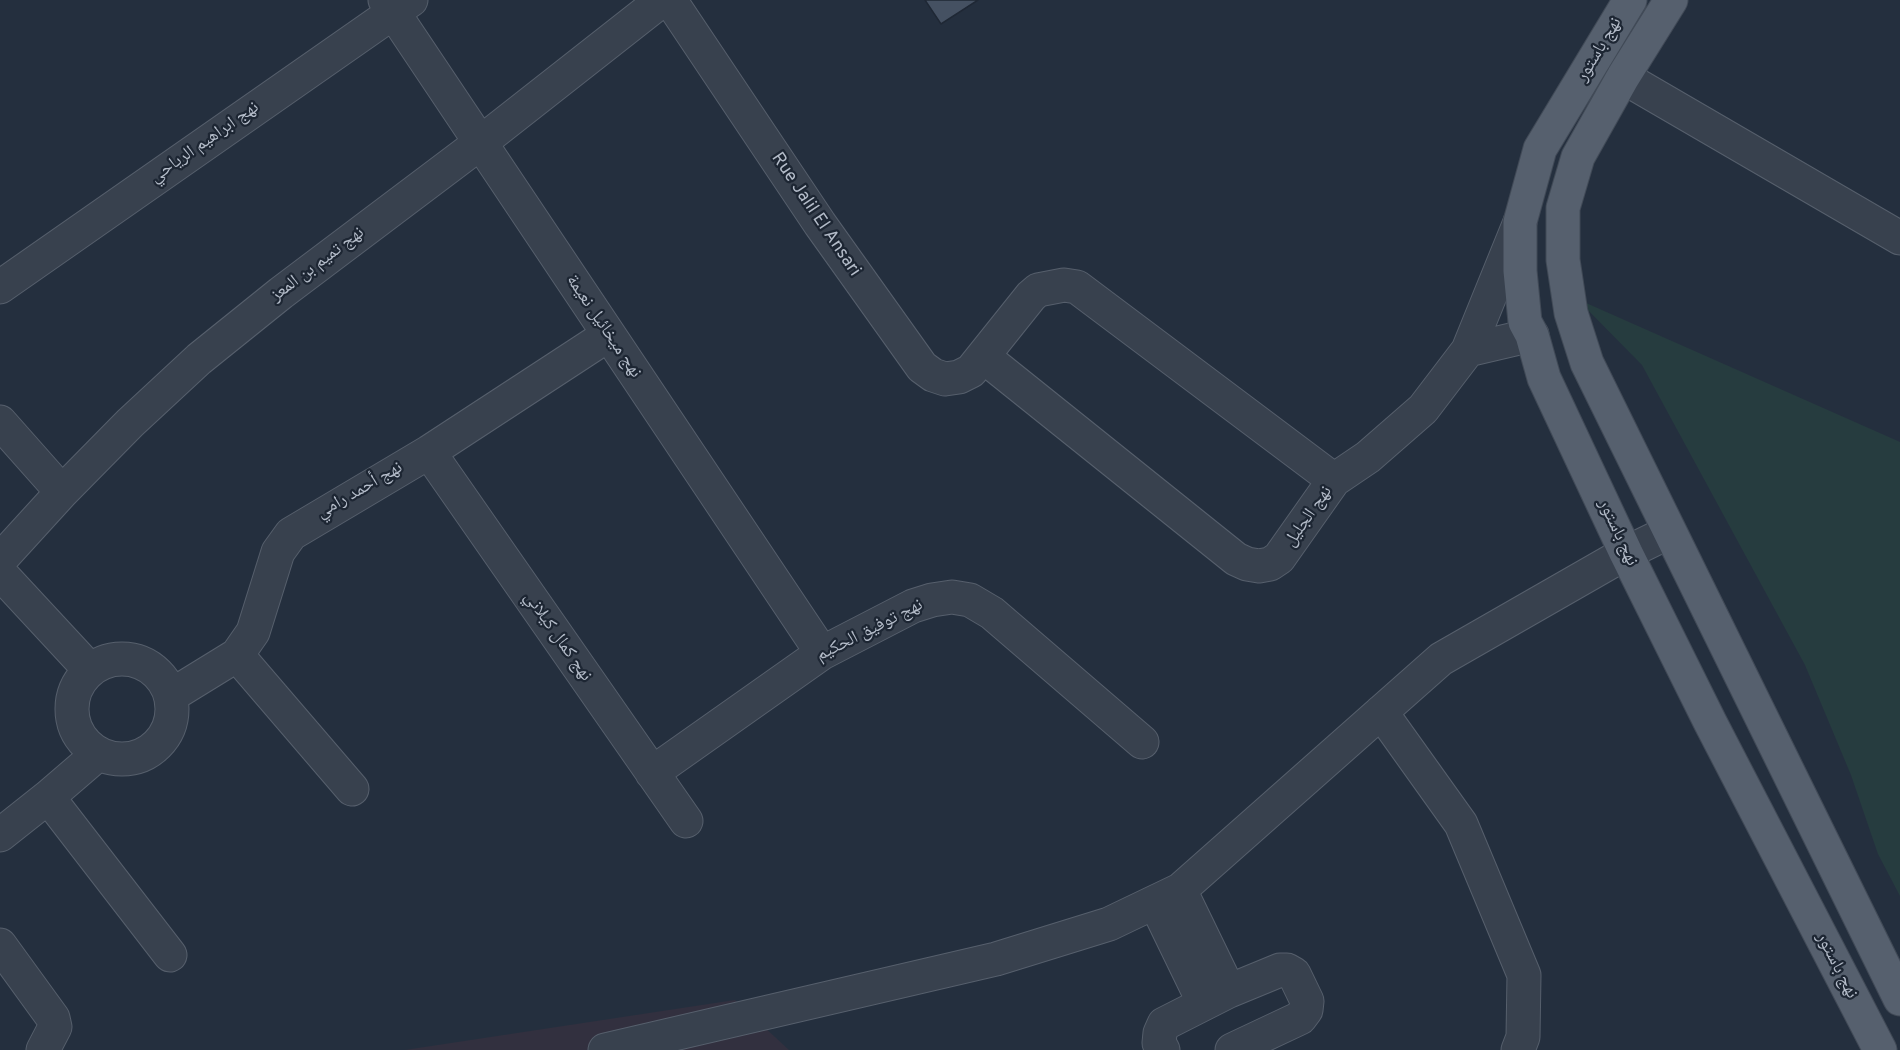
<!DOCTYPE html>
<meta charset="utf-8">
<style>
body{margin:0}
canvas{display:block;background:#242f3e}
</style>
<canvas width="1900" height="1050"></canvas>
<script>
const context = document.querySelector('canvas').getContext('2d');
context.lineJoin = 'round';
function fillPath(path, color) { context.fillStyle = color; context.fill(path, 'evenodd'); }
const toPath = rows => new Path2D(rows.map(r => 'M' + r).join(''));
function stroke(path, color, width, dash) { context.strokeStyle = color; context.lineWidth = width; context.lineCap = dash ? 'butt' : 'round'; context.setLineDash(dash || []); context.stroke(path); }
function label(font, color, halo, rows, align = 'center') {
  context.font = font + ' Overpass,"Noto Naskh Arabic",sans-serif'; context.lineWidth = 4.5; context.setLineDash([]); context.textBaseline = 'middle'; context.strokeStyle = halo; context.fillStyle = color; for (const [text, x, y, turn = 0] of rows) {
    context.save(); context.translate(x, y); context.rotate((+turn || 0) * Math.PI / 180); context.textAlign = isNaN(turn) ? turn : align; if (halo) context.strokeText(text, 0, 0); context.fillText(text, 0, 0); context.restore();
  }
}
const medical = toPath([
 [735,1000,789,1050,405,1050]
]);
const green = toPath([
 [1577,299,1900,442,1900,896,1878,854,1851,775,1805,665,1642,365]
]);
const building = toPath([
 [925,0,978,0,941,24,925,0]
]);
const minor = toPath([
 [385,0,822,653],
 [670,0,820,224,922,367,933,375,945,379,959,377,971,371,1031,296,1038,290,1064,285,1077,287,1334,480,1279,558,1270,564,1259,566,1247,564,1236,559,984,357],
 [1623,77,1900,238],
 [0,287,411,0],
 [1468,350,1532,335],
 [0,422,62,492],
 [429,452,686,821],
 [1334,480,1368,457,1423,409,1468,350,1520,222],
 [0,560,62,492,130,423,199,359,281,293,480,143,662,0],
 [0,573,90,670],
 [237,655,352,789],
 '72 709a50 50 0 1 1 100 0a50 50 0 1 1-100 0Z',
 [172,695,237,655,253,632,278,552,291,534,429,452,608,335],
 [1381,712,1461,824,1524,975,1523,1037,1518,1050],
 [652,773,822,653,913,606,932,600,952,597,970,600,992,613,1142,742],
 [48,797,98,754],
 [0,835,48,797,170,955],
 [1180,890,1229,991],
 [1155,902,1204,1003],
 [0,945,53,1018,55,1027,43,1050],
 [605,1050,996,959,1109,924,1180,890,1441,659,1626,553,1669,532],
 [1163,1050,1159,1043,1160,1033,1164,1024,1229,991,1280,970,1287,970,1294,974,1307,1001,1306,1010,1300,1018,1232,1050]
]);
const major = toPath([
 [1630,0,1540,149,1520,222,1520,271,1525,322,1532,335,1544,378,1626,553,1710,722,1880,1050],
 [1671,0,1623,77,1578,157,1563,208,1563,260,1571,313,1587,363,1900,999]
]);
const streetNames = [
 ["نهج باستور",1600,50,-59],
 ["نهج ابراهيم الرياحي",205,143,-35],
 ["Rue Jalil El Ansari",815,215,56],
 ["نهج تميم بن المعز",318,265,-37],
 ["نهج ميخائيل نعيمة",603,327,56],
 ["نهج أحمد رامي",360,491,-30],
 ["نهج الجليل",1309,517,-55],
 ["نهج باستور",1617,533,65],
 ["نهج توفيق الحكيم",870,631,-27],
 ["نهج كمال كيلاني",557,637,55],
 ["نهج باستور",1836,966,63]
];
fillPath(medical, '#32303f');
fillPath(green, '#263c3f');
fillPath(building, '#455162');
stroke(building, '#1f2835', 1.5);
stroke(minor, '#565f6c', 35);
stroke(major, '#414a57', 35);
stroke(minor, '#38414e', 33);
stroke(major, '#56606e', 33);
label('18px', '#b4bcc9', '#1d2633', streetNames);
</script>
